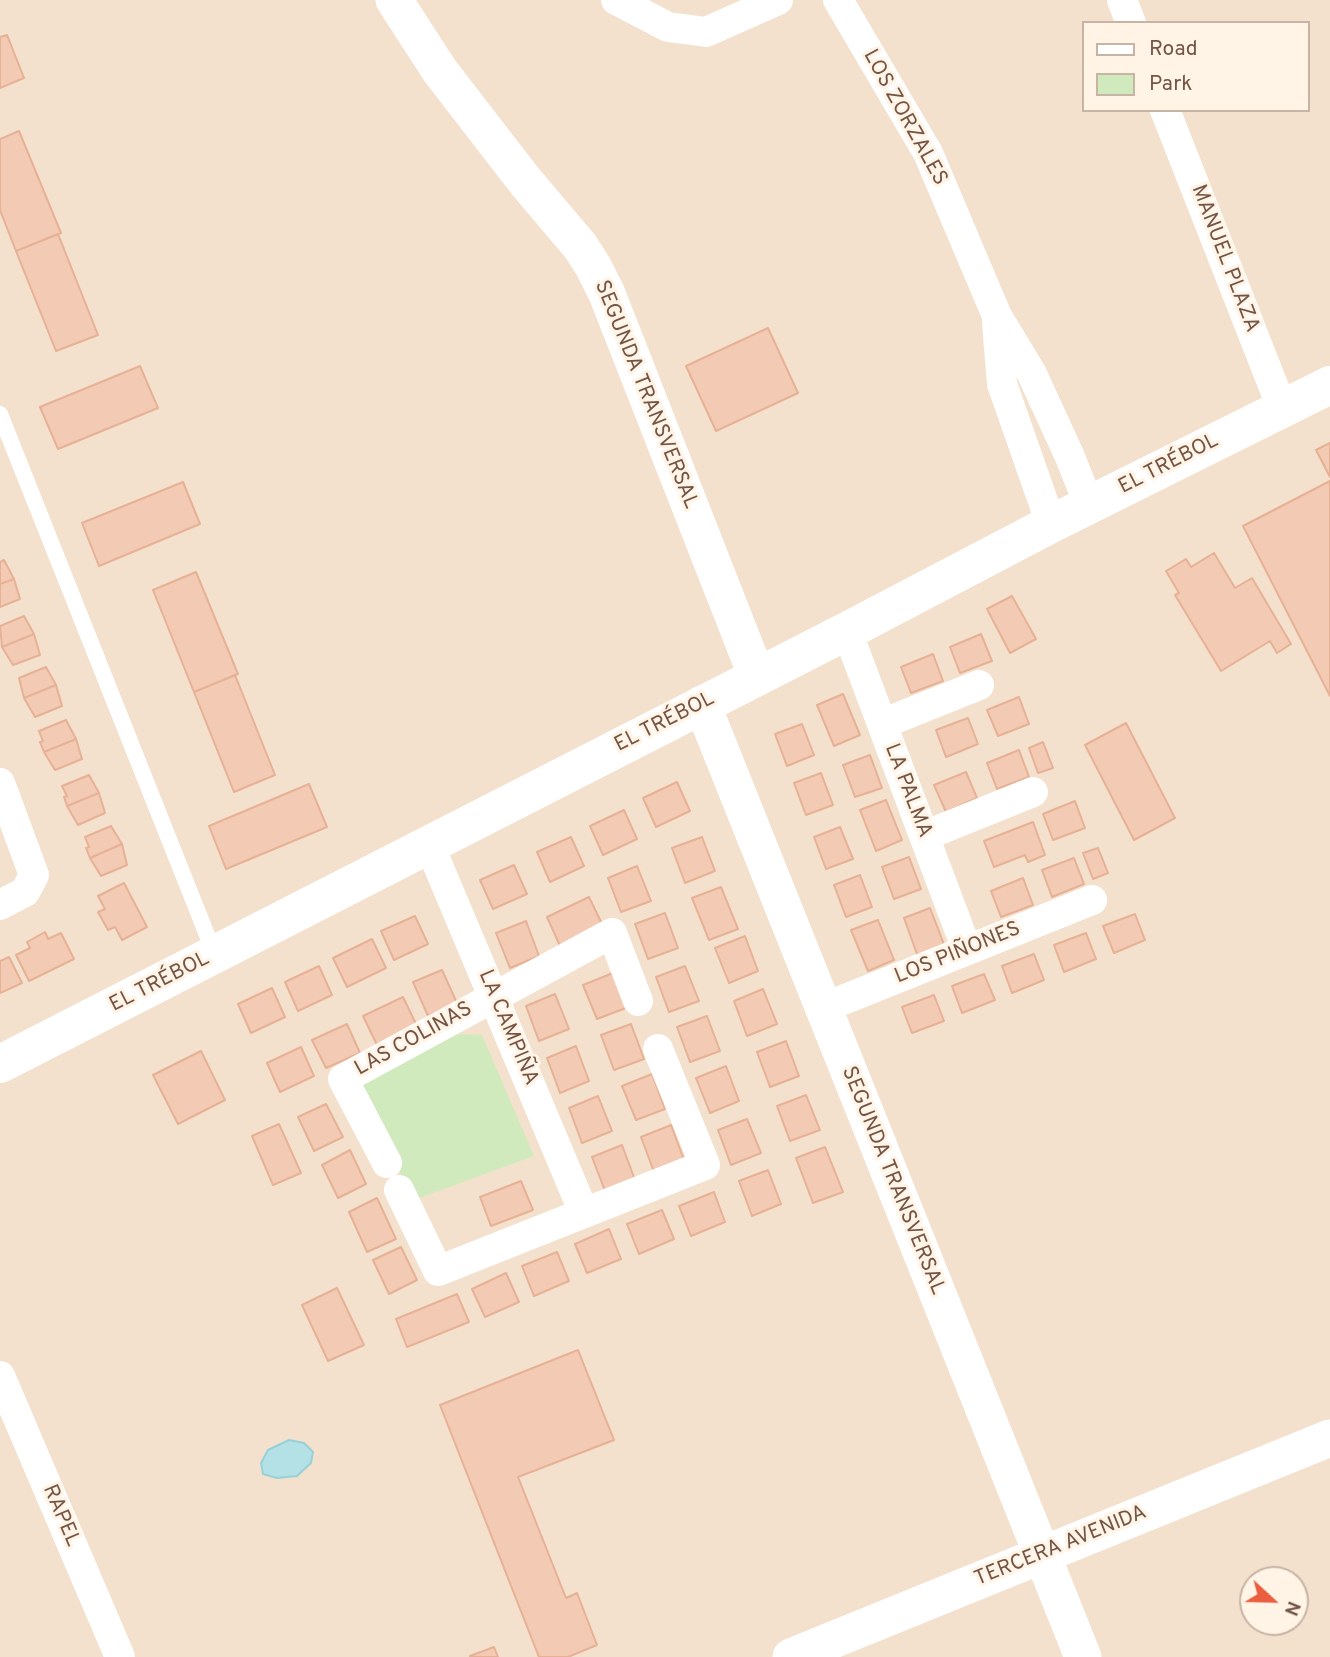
<!DOCTYPE html>
<meta charset="utf-8">
<style>
body{margin:0}
#map{position:relative;width:1330px;height:1657px;overflow:hidden;background:#fdf0de;font-family:Overpass,sans-serif}
canvas{display:block}
.legend{position:absolute;left:1082px;top:21px;width:228px;height:91px;box-sizing:border-box;background:#fff4e5;border:2px solid #c7b4a5;margin:0;padding:9px 12px;list-style:none;font-size:21px;color:#735446}
.legend li{display:flex;align-items:center;gap:14px;height:35px}
.legend b{width:35px;border:2px solid #c7b4a5}
.north{position:absolute;left:1239px;top:1566px;width:70px;height:70px;box-sizing:border-box;background:#fff4e5;border:2px solid #c7b4a5;border-radius:50%;rotate:112deg;font-size:19px;font-weight:700;line-height:28px;text-align:center;color:#735446}
.north::after{content:'';display:block;margin:auto;width:24px;height:32px;background:#eb5e3f;clip-path:polygon(50% 0,100% 100%,50% 72%,0 100%)}
</style>
<div id="map">
<canvas width="1330" height="1657"></canvas>
<ul class="legend">
<li><b style="height:9px;background:#fff"></b>Road</li>
<li><b style="height:19px;background:#d1eabd"></b>Park</li>
</ul>
<div class="north">N</div>
</div>
<script>
const context = document.querySelector('canvas').getContext('2d');
context.lineJoin = 'round';
function fillPath(path, color) { context.fillStyle = color; context.fill(path, 'evenodd'); }
const toPath = rows => new Path2D(rows.map(r => 'M' + r).join(''));
function stroke(path, color, width, dash) { context.strokeStyle = color; context.lineWidth = width; context.lineCap = dash ? 'butt' : 'round'; context.setLineDash(dash || []); context.stroke(path); }
function label(font, color, halo, rows, align = 'center') {
  context.font = font + ' Overpass,sans-serif'; context.lineWidth = 6; context.setLineDash([]); context.textBaseline = 'middle'; context.strokeStyle = halo; context.fillStyle = color; for (const [text, x, y, turn = 0] of rows) {
    context.save(); context.translate(x, y); context.rotate((+turn || 0) * Math.PI / 180); context.textAlign = isNaN(turn) ? turn : align; if (halo) context.strokeText(text, 0, 0); context.fillText(text, 0, 0); context.restore();
  }
}
const residential = toPath([
 [0,0,1330,0,1330,1657,0,1657],
 [1083,23,1307,23,1307,110,1083,110],
 [1253,1580,1295,1580,1295,1622,1253,1622]
]);
const green = toPath([
 [457,1034,482,1035,534,1156,414,1200,354,1083]
]);
const water = toPath([
 [289,1440,304,1443,313,1452,311,1463,297,1476,277,1478,263,1474,261,1463,268,1450,289,1440]
]);
const building = toPath([
 [7,35,24,78,0,88,0,37,7,35],
 [19,131,61,233,16,251,0,210,0,139,19,131],
 [58,234,98,335,56,351,16,251,58,234],
 [768,328,798,393,716,431,686,366,768,328],
 [140,366,158,408,58,449,40,407,140,366],
 [1330,443,1330,477,1316,450,1330,443],
 [1330,481,1330,696,1243,526,1330,481],
 [183,482,200,524,99,566,82,523,183,482],
 [1214,553,1235,588,1252,578,1291,644,1277,653,1270,641,1221,671,1175,595,1179,593,1166,571,1186,559,1191,567,1214,553],
 [4,560,14,579,0,584,0,562,4,560],
 [196,572,238,674,194,692,153,590,196,572],
 [14,579,20,599,0,607,0,584,14,579],
 [1012,596,1036,639,1010,653,987,609,1012,596],
 [24,616,34,634,2,647,0,626,24,616],
 [34,634,40,655,13,665,2,647,34,634],
 [981,634,992,661,960,673,950,647,981,634],
 [933,654,943,681,911,693,901,667,933,654],
 [46,667,56,685,24,698,19,678,46,667],
 [235,675,275,775,234,792,194,692,235,675],
 [56,685,62,706,35,717,24,698,56,685],
 [843,694,860,735,834,746,817,705,843,694],
 [1019,697,1029,724,998,736,987,710,1019,697],
 [968,718,978,744,946,757,936,730,968,718],
 [66,720,76,739,44,752,40,742,43,741,39,731,66,720],
 [1126,723,1175,818,1134,840,1085,745,1126,723],
 [802,724,814,755,787,766,775,734,802,724],
 [76,739,82,759,55,770,44,752,76,739],
 [1043,742,1053,768,1038,773,1029,748,1043,742],
 [1019,750,1029,777,997,789,987,763,1019,750],
 [870,755,882,788,855,797,843,765,870,755],
 [966,772,977,798,946,812,934,785,966,772],
 [821,773,833,805,806,815,794,783,821,773],
 [89,775,99,793,67,806,64,797,67,796,62,786,89,775],
 [677,782,690,811,656,827,643,798,677,782],
 [309,784,327,827,226,869,209,826,309,784],
 [99,793,105,813,78,825,67,806,99,793],
 [886,800,902,840,876,851,860,810,886,800],
 [1075,801,1085,828,1053,840,1043,814,1075,801],
 [624,810,637,839,603,855,590,826,624,810],
 [1033,822,1045,855,1028,862,1025,855,994,867,984,841,1033,822],
 [111,826,122,844,90,858,86,848,89,847,85,837,111,826],
 [840,827,853,859,826,869,814,837,840,827],
 [571,837,584,866,550,882,537,852,571,837],
 [702,837,715,871,685,883,672,848,702,837],
 [122,844,127,865,101,876,90,858,122,844],
 [1098,848,1108,873,1093,879,1083,853,1098,848],
 [909,857,921,889,894,899,882,867,909,857],
 [1074,858,1084,884,1052,897,1042,870,1074,858],
 [514,865,527,894,493,909,480,880,514,865],
 [637,866,651,901,621,912,608,878,637,866],
 [860,875,872,907,846,917,834,885,860,875],
 [1023,878,1033,905,1001,917,991,891,1023,878],
 [124,883,147,927,122,940,115,927,108,930,98,912,105,909,98,896,124,883],
 [721,887,738,929,709,940,692,898,721,887],
 [589,897,603,926,560,946,547,917,589,897],
 [930,908,945,947,918,957,904,918,930,908],
 [665,913,678,948,648,959,635,924,665,913],
 [1135,914,1145,940,1114,953,1103,926,1135,914],
 [415,916,428,944,394,960,381,931,415,916],
 [878,920,894,960,868,971,851,930,878,920],
 [526,921,539,956,510,968,496,933,526,921],
 [45,932,48,939,61,933,74,959,29,981,16,955,30,948,27,942,45,932],
 [1086,933,1096,959,1064,972,1054,945,1086,933],
 [745,936,758,971,729,983,715,948,745,936],
 [372,939,386,968,347,987,333,958,372,939],
 [1034,954,1044,980,1012,993,1002,966,1034,954],
 [9,957,22,983,0,993,0,961,9,957],
 [319,966,332,995,298,1011,285,982,319,966],
 [685,966,699,1001,669,1012,656,977,685,966],
 [442,970,457,1003,428,1016,413,982,442,970],
 [613,973,626,1008,597,1019,583,985,613,973],
 [984,974,995,1000,962,1013,952,986,984,974],
 [272,988,285,1017,251,1033,238,1004,272,988],
 [763,989,777,1024,747,1036,734,1001,763,989],
 [555,994,569,1029,539,1041,526,1006,555,994],
 [934,995,944,1021,912,1033,902,1007,934,995],
 [403,997,417,1026,377,1045,363,1016,403,997],
 [707,1016,720,1051,690,1062,677,1027,707,1016],
 [347,1024,360,1053,326,1068,312,1040,347,1024],
 [631,1024,644,1059,614,1070,601,1035,631,1024],
 [786,1041,799,1076,770,1087,757,1052,786,1041],
 [576,1046,589,1081,560,1093,547,1058,576,1046],
 [301,1047,314,1076,280,1092,267,1063,301,1047],
 [201,1051,225,1100,178,1124,153,1075,201,1051],
 [726,1066,739,1101,710,1113,696,1078,726,1066],
 [652,1074,665,1109,636,1120,622,1086,652,1074],
 [806,1095,820,1130,790,1141,777,1106,806,1095],
 [598,1096,612,1131,582,1143,569,1108,598,1096],
 [326,1104,343,1137,314,1151,298,1117,326,1104],
 [747,1119,761,1153,731,1165,718,1130,747,1119],
 [279,1124,301,1173,273,1185,252,1136,279,1124],
 [671,1125,684,1160,654,1172,641,1137,671,1125],
 [622,1145,635,1180,605,1191,592,1157,622,1145],
 [825,1147,843,1192,813,1203,796,1158,825,1147],
 [350,1150,366,1184,338,1198,322,1165,350,1150],
 [768,1170,781,1204,752,1216,739,1181,768,1170],
 [521,1181,533,1210,491,1226,480,1197,521,1181],
 [714,1192,725,1222,691,1236,679,1206,714,1192],
 [377,1198,396,1239,367,1252,349,1212,377,1198],
 [662,1210,674,1239,639,1254,627,1224,662,1210],
 [609,1229,621,1259,587,1273,575,1244,609,1229],
 [401,1247,417,1280,389,1294,373,1260,401,1247],
 [557,1252,569,1281,534,1296,522,1266,557,1252],
 [506,1273,519,1302,485,1317,472,1289,506,1273],
 [337,1288,364,1345,328,1361,302,1305,337,1288],
 [457,1294,469,1322,407,1347,396,1319,457,1294],
 [578,1350,614,1440,518,1477,566,1598,577,1593,597,1645,568,1657,539,1657,440,1405,578,1350],
 [494,1647,498,1657,470,1657,470,1656,494,1647]
]);
const service = toPath([
 [0,414,215,955]
]);
const minor = toPath([
 [616,0,668,27,706,32,778,0],
 [838,0,928,153,997,316,1032,374,1070,457,1089,505],
 [1122,0,1131,23],
 [1165,110,1282,408],
 [997,323,1002,384,1051,524],
 [847,631,967,950],
 [882,724,979,685],
 [0,783,34,875,25,892,0,905],
 [924,836,1033,792],
 [429,844,584,1213],
 [823,1008,1092,900],
 [387,1163,343,1079,612,933,638,1001],
 [399,1190,438,1271,705,1165,658,1049],
 [0,1376,120,1657]
]);
const tertiary = toPath([
 [394,0,440,71,525,181,580,246,593,266,607,294,757,677],
 [702,704,1083,1657],
 [791,1657,1330,1438]
]);
const secondary = toPath([
 [0,1064,847,631,1051,524,1330,385]
]);
const streetNames = [
 ["LOS ZORZALES",904,118,61],
 ["MANUEL PLAZA",1224,259,69],
 ["SEGUNDA TRANSVERSAL",645,395,68],
 ["EL TRÉBOL",1169,465,-27],
 ["EL TRÉBOL",665,723,-27],
 ["LA PALMA",907,791,69],
 ["LOS PIÑONES",958,954,-22],
 ["EL TRÉBOL",160,983,-27],
 ["LA CAMPIÑA",507,1028,67],
 ["LAS COLINAS",414,1040,-29],
 ["SEGUNDA TRANSVERSAL",892,1181,68],
 ["RAPEL",60,1516,67],
 ["TERCERA AVENIDA",1061,1547,-22]
];
fillPath(residential, '#f4e1cd');
fillPath(green, '#d1eabd');
fillPath(water, '#b3e1e6');
stroke(water, '#99d1d8', 2);
fillPath(building, '#f3cbb5');
stroke(building, '#e6b195', 2);
stroke(service, '#fff', 16);
stroke(minor, '#fff', 30);
stroke(tertiary, '#fff', 37);
stroke(secondary, '#fff', 38);
label('21px', '#735446', '#fff4e5', streetNames);
</script>
